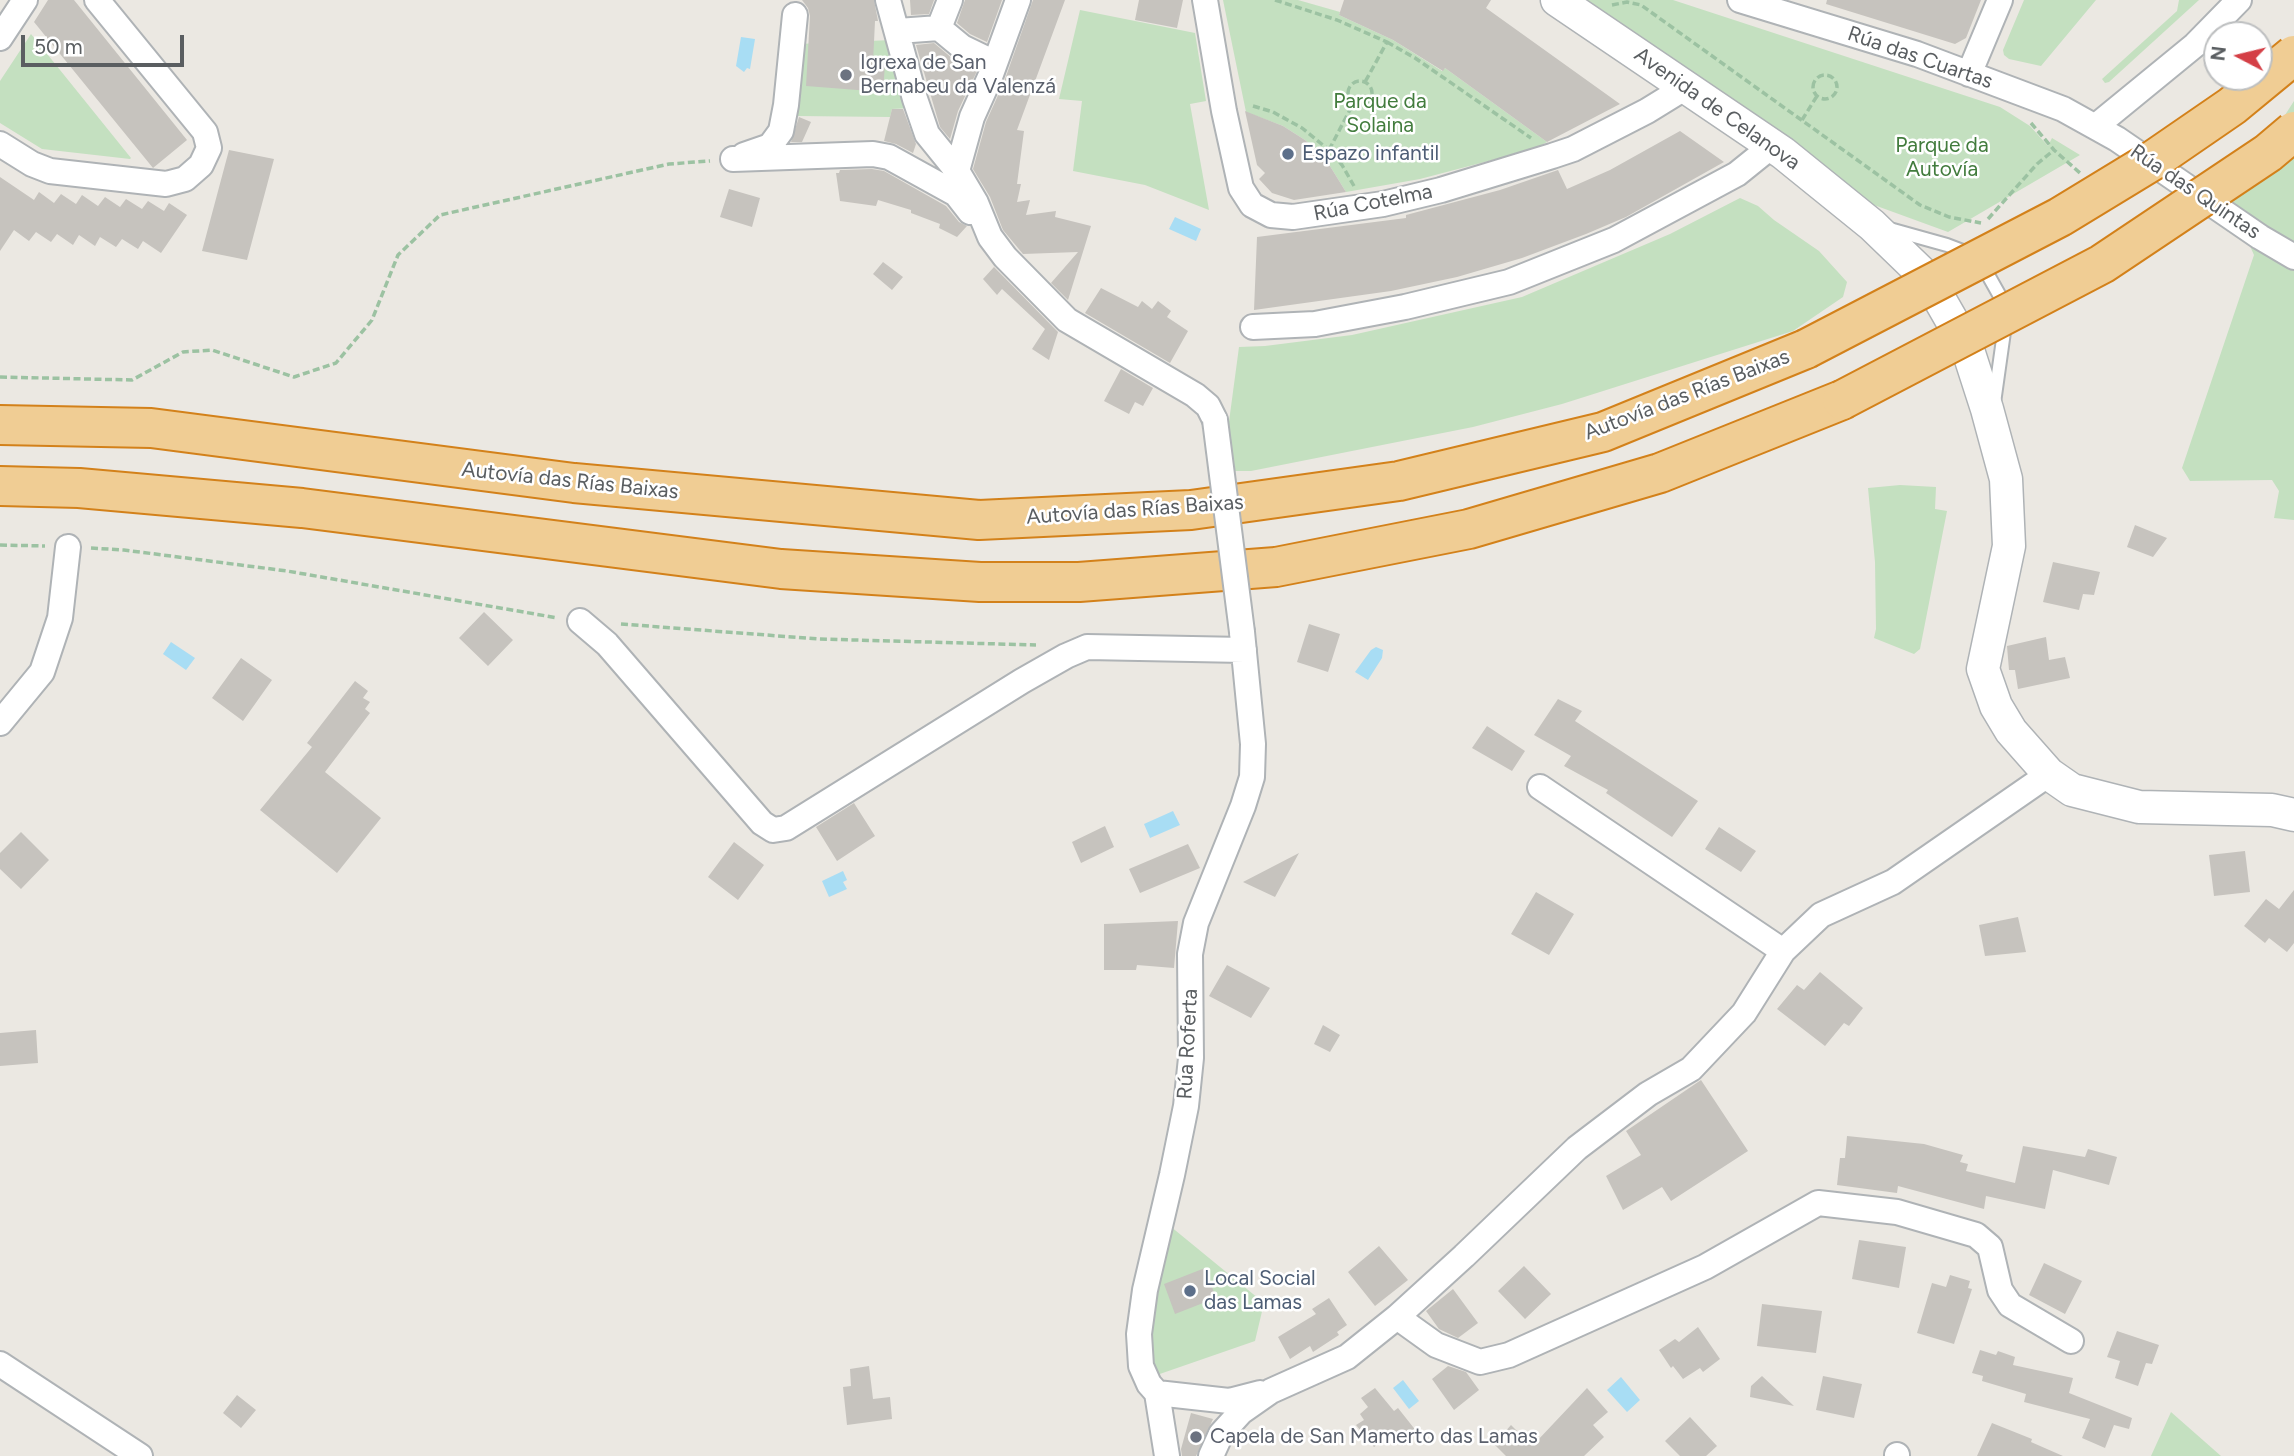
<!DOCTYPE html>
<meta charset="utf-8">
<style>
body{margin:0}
#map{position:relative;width:2294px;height:1456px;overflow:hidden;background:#ebe8e2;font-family:Figtree,sans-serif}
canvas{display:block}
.north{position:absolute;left:2203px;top:21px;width:70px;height:70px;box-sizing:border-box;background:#fff;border:2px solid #bdbfc0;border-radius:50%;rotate:277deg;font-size:19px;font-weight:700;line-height:28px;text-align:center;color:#5a5e61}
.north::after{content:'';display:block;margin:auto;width:24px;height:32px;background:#d43f46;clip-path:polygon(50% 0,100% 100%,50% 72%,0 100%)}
.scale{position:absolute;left:21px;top:35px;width:163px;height:32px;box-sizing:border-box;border:4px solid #5a5e61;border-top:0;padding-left:9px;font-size:21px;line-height:24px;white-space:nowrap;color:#5a5e61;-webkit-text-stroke:5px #fff;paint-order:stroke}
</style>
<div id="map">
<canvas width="2294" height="1456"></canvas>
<div class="north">N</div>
<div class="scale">50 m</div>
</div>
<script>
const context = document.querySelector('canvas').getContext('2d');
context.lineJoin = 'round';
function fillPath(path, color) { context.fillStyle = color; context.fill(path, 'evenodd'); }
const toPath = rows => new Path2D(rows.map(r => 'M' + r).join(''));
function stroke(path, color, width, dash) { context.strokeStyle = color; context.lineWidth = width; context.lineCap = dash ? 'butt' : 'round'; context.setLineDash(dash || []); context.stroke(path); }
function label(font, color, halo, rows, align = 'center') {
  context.font = font + ' Figtree,sans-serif'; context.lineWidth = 5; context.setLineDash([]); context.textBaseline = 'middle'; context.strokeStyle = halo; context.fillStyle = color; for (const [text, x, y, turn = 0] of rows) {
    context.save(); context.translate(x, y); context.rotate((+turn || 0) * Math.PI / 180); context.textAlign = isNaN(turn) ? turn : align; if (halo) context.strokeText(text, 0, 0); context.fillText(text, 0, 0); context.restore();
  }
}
const green = toPath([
 [1223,0,1298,0,1340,12,1339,15,1393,40,1442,71,1445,68,1547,142,1534,149,1420,179,1346,192,1325,158,1305,140,1283,126,1246,112],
 [1580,0,1673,0,2000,107,2030,126,2048,146,2052,138,2080,155,1948,232,1874,205],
 [2024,0,2096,0,2041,66,2009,59,2004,55,2003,50],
 [2179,0,2199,0,2109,82,2105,83,2102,79,2177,11],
 [1080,10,1195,33,1206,101,1190,104,1209,210,1145,185,1073,171,1082,101,1059,99],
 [31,34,131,158,130,159,42,149,0,123,0,81],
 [892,40,911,108,892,109,890,117,797,116,794,108,798,44],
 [2294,101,2294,520,2274,518,2279,491,2272,480,2190,481,2182,468,2254,255,2230,201],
 [1740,198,1758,206,1774,220,1819,251,1847,282,1843,297,1793,331,1562,404,1473,427,1251,471,1234,471,1228,429,1239,347,1265,346,1352,335,1522,297,1670,234],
 [1900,485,1936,487,1935,509,1947,511,1920,649,1914,654,1874,638,1876,629,1875,562,1868,488],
 [1170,1226,1264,1303,1255,1341,1154,1376,1150,1338,1155,1283],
 [2171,1412,2221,1456,2151,1456]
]);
const water = toPath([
 [741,37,755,39,750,69,747,68,744,72,736,66],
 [1175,217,1201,229,1196,241,1169,229],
 [171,642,195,658,186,670,163,654],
 [1376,647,1383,650,1382,658,1368,680,1355,672,1371,650],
 [1173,811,1180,825,1150,838,1144,824],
 [843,871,847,880,843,882,847,889,829,897,822,881],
 [1621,1377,1640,1400,1627,1412,1607,1390],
 [1403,1380,1419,1401,1409,1409,1393,1388]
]);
const building = toPath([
 [48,0,74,0,187,140,153,168,34,22],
 [802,0,874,0,878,21,875,21,873,63,885,64,883,92,806,86,810,16,808,8],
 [910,0,934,0,929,14,911,15],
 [965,0,1002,0,987,42,970,34,957,23],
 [1033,0,1065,0,1017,130,1024,131,1017,184,1021,184,1017,202,1030,200,1026,215,1056,211,1055,217,1091,226,1068,300,1051,283,1078,252,1023,254,1003,230,990,197,973,169,986,122,1004,82],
 [1139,0,1183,0,1177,28,1135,20],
 [1344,0,1491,0,1486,8,1620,104,1547,142,1445,68,1443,71,1393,40,1339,15],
 [1827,0,1981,0,1966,38,1955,44,1826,4],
 [934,43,953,59,977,71,958,111,950,139,940,127,916,45],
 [892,109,903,109,916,144,913,153,896,144,884,141],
 [1245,111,1283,126,1305,140,1325,158,1346,192,1294,200,1272,193,1259,179,1265,173,1257,165],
 [799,117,811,122,802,142,791,142],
 [1680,131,1724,162,1626,217,1586,234,1522,258,1457,277,1391,291,1254,310,1257,237,1406,218,1406,215,1500,190,1558,170,1567,189,1610,170],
 [229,150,274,159,247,260,202,251],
 [872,169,884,171,946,206,959,222,967,226,957,237,939,228,940,224,911,213,911,210,878,200,876,206,840,201,836,173,839,173,840,170],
 [0,177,34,200,39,192,54,203,61,194,76,204,82,195,98,206,105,197,120,207,126,199,142,209,148,201,164,211,169,203,187,215,161,253,143,241,138,249,122,239,116,247,100,237,95,246,79,235,73,245,57,234,51,242,36,232,29,241,14,230,0,251],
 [729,189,760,198,752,227,720,217],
 [883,262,903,277,892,290,873,274],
 [994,267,1058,332,1049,360,1032,349,1045,329,1002,289,997,295,983,279],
 [1101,288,1138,307,1142,301,1152,309,1158,301,1171,311,1167,317,1188,331,1170,363,1085,313],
 [1121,369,1153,388,1143,406,1135,402,1129,414,1104,401],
 [2135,525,2167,538,2153,557,2127,547],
 [2053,562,2100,572,2094,595,2083,594,2079,610,2043,602],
 [484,612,513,640,488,666,459,638],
 [1309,624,1340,634,1328,672,1297,662],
 [2046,637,2049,660,2065,657,2070,678,2018,689,2015,670,2009,670,2007,646],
 [241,658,272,680,243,721,212,698],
 [355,681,368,691,363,698,370,702,365,709,370,713,325,772,381,818,337,873,260,810,312,747,307,743],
 [1558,699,1582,711,1575,721,1698,801,1672,837,1606,793,1608,790,1564,766,1571,756,1534,735],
 [1487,726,1525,751,1512,771,1472,748],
 [854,803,875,836,837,861,816,827],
 [1105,826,1114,847,1081,863,1072,842],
 [1719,827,1756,851,1741,872,1705,849],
 [21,832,49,860,21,889,0,869,0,853],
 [734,842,764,865,738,900,708,877],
 [1188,844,1200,868,1140,893,1129,869],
 [2245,851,2250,892,2214,896,2209,855],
 [1299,853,1275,897,1243,882],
 [2294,890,2294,943,2287,952,2269,938,2265,943,2244,926,2266,899,2279,909],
 [1536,892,1574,914,1549,955,1511,934],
 [2018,917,2026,952,1985,956,1979,925],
 [1178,921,1174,968,1137,965,1136,970,1104,970,1104,924],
 [1227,965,1270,988,1251,1018,1209,996],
 [1820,972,1863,1008,1849,1026,1844,1023,1825,1046,1777,1009,1797,985,1804,990],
 [1323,1025,1340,1035,1330,1052,1314,1044],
 [36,1030,38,1063,0,1066,0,1033],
 [1701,1080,1748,1151,1671,1201,1662,1187,1623,1210,1606,1176,1641,1155,1626,1131],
 [1847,1136,1924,1144,1963,1155,1960,1162,1968,1164,1966,1171,2015,1183,2023,1146,2085,1157,2088,1149,2117,1157,2109,1185,2053,1170,2045,1209,1986,1196,1984,1209,1898,1186,1897,1193,1837,1185,1840,1158,1845,1158],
 [1859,1240,1906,1247,1899,1288,1852,1279],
 [1379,1246,1408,1280,1375,1306,1348,1272],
 [2044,1263,2082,1281,2065,1314,2029,1295],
 [1524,1266,1551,1294,1525,1319,1498,1291],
 [1205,1268,1216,1298,1175,1314,1164,1284],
 [1950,1275,1970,1281,1968,1288,1972,1289,1954,1344,1917,1333,1932,1283,1946,1287],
 [1453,1289,1478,1323,1458,1338,1439,1329,1426,1311],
 [1329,1298,1347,1325,1337,1332,1339,1335,1313,1352,1310,1346,1290,1359,1278,1337,1316,1314,1312,1309],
 [1762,1304,1822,1311,1816,1353,1757,1346],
 [1698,1327,1720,1359,1703,1372,1700,1368,1683,1379,1673,1366,1671,1368,1659,1350,1675,1339,1679,1342],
 [2117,1331,2159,1345,2152,1364,2146,1363,2138,1386,2115,1378,2120,1361,2107,1357],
 [1980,1350,1996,1355,1998,1351,2015,1357,2013,1365,2073,1378,2069,1393,2132,1418,2129,1429,2114,1425,2105,1448,2082,1438,2090,1419,2024,1402,2026,1394,1982,1381,1983,1376,1972,1373],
 [869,1366,873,1399,890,1397,892,1419,847,1425,843,1387,851,1386,850,1369],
 [1448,1366,1466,1372,1479,1390,1454,1410,1432,1379],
 [1762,1376,1794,1406,1750,1397,1751,1386],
 [1823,1376,1862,1384,1854,1418,1816,1410],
 [1375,1388,1394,1411,1398,1408,1417,1432,1402,1446,1394,1435,1383,1444,1381,1442,1374,1447,1356,1425,1364,1420,1360,1414,1368,1407,1361,1398],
 [1587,1388,1608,1412,1593,1425,1604,1437,1584,1456,1506,1456,1494,1444,1511,1425,1527,1441,1533,1436,1537,1441],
 [237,1395,256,1410,241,1428,223,1413],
 [1191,1413,1213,1419,1196,1456,1182,1456,1181,1449],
 [1690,1417,1717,1446,1706,1456,1680,1456,1665,1441],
 [1992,1423,2032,1439,2031,1442,2063,1456,1977,1456]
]);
const path = toPath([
 [1275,0,1337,20,1387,42,1365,82],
 [1612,5,1627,2,1641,5,1920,205,1949,217,1981,223],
 [1387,42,1415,58,1531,138],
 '1813 87a12 12 0 1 1 24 0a12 12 0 1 1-24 0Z',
 '1348 93a12 12 0 1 1 24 0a12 12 0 1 1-24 0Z',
 [1253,106,1273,112,1302,128,1329,150,1342,165,1354,186],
 [1802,120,1817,96],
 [2031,123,2054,150,2080,173],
 [1329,150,1353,104],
 [1988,219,2037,164,2054,150],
 [0,377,132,380,183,352,212,350,294,377,336,363,372,320,398,255,440,215,669,164,710,161],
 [0,545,45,546],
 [91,548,124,550,287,571,558,618],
 [621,624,819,639,1036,645]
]);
const service = toPath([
 [1886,228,1947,245,1968,253,1983,266,2001,298,2005,325,1994,403]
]);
const minor = toPath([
 [888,0,915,99,927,134,957,171,976,203,990,237,1005,257,1067,320,1195,395,1208,406,1215,420],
 [1205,0,1224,111,1241,188,1252,205,1271,215,1293,217,1383,204,1441,190,1552,156,1573,149,1647,111,1686,87],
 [1740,0,1917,54,2063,109,2117,139,2260,237,2294,257],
 [939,28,962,47,995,63],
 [898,31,939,28,950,0],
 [0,38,25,0],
 [1969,74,2000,0],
 [2096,126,2195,45,2239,0],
 [0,144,32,164,50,171,166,184,185,179,201,165,209,148,205,132,97,0],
 [744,155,770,146,781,131,786,105,795,15],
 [733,159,873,154,889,157,956,194,970,212],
 [957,171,972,117,990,77,1018,0],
 [1253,327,1315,324,1405,307,1509,282,1614,240,1737,174,1773,145],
 [580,621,607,644,762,823,773,830,786,828,1022,681,1066,656,1087,647,1244,650],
 [0,723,42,672,60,618,68,547],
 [1540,787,1783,951],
 [1397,1317,1436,1345,1480,1362,1509,1355,1705,1267,1818,1203,1897,1212,1976,1235,1990,1247,2000,1290,2010,1305,2071,1341],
 [0,1364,140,1456],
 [1157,1393,1229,1401,1260,1393],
 [1167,1456,1157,1393,1149,1384,1141,1366,1139,1334,1145,1290,1172,1175,1186,1106,1191,1058,1190,954,1196,923,1243,806,1252,777,1253,744,1242,632],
 [1211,1456,1221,1434,1241,1412,1271,1391,1347,1357,1397,1317,1464,1256,1577,1148,1648,1094,1691,1069,1744,1013,1783,951,1821,915,1893,882,2049,774],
 [1897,1456,1897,1455]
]);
const tertiary = toPath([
 [1557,0,1783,153,1872,225,1928,279,1967,347,1987,409,2006,479,2009,546,1983,669,1996,706,2011,731,2049,774,2072,790,2139,807,2272,810,2294,815]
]);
const motorway = toPath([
 [0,425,151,428,574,483,979,520,1191,510,1399,481,1603,432,1806,349],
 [0,486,79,488,302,508,781,569,980,582,1079,582,1276,567,1469,529,1660,473,1842,400]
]);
const minorBridge = toPath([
 [1215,420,1242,632]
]);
const motorwayBridge = toPath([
 [1806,349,2060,217,2152,161,2232,106,2294,55],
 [1842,400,2102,264,2268,153,2294,131]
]);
const markers = [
 [846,75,7,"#6b7280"],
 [1288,154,7,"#5c6f8a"],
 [1190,1291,7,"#5c6f8a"],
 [1196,1437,7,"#6b7280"]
];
const streetNames = [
 ["Rúa das Cuartas",1920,58,19],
 ["Avenida de Celanova",1717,109,35],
 ["Rúa das Quintas",2195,192,34],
 ["Rúa Cotelma",1373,203,-11],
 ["Autovía das Rías Baixas",1687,395,-21],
 ["Autovía das Rías Baixas",570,481,6],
 ["Autovía das Rías Baixas",1135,510,-4],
 ["Rúa Roferta",1188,1044,-87]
];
const worshipNames = [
 ["Igrexa de San",860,63],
 ["Bernabeu da Valenzá",860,87],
 ["Capela de San Mamerto das Lamas",1210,1437]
];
const parkNames = [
 ["Parque da",1380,102],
 ["Solaina",1380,126],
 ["Parque da",1942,146],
 ["Autovía",1942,170]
];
const serviceNames = [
 ["Espazo infantil",1302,154],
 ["Local Social",1204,1279],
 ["das Lamas",1204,1303]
];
fillPath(green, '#c4e0c0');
fillPath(water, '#a8ddf4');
fillPath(building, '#c6c3be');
stroke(service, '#afb3b6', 16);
stroke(minor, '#afb3b6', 28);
stroke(tertiary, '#afb3b6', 35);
stroke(motorway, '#d3811a', 42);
stroke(path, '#9cc2a2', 3.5, [7, 3.5]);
stroke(service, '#fff', 12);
stroke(minor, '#fff', 24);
stroke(tertiary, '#fff', 32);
stroke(motorway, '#f0cd94', 38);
stroke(minorBridge, '#afb3b6', 28, []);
stroke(motorwayBridge, '#d3811a', 42, []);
stroke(minorBridge, '#fff', 24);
stroke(motorwayBridge, '#f0cd94', 38);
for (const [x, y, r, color] of markers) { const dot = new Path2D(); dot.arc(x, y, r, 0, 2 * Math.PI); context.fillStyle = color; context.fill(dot); stroke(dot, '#fff', 2.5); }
label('21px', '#5a5e61', '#fff', streetNames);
label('21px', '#5b616d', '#fff', worshipNames, 'left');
label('21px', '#427c3d', '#fff', parkNames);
label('21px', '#4e5e75', '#fff', serviceNames, 'left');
</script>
